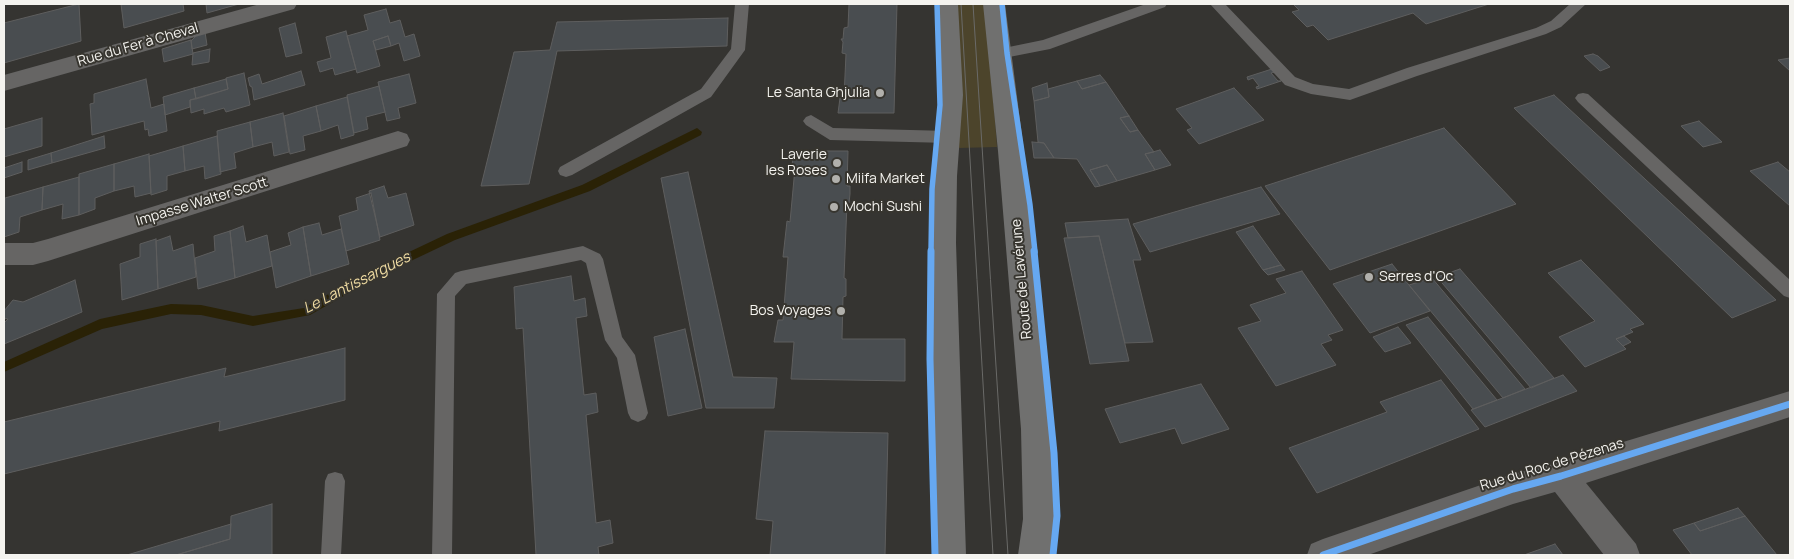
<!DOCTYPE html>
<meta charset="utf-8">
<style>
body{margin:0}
#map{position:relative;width:1794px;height:559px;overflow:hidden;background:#353431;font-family:Manrope,sans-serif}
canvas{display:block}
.frame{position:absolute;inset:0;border:5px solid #f4f3ef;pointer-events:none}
</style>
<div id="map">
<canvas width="1794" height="559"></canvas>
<div class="frame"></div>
</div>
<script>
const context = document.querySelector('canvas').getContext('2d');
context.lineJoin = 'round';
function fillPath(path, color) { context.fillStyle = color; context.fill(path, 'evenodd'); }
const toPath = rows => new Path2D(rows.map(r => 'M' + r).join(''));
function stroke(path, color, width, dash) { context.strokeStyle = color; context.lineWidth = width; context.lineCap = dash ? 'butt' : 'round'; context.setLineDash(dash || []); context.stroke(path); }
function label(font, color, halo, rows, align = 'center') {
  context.font = font + ' Manrope,sans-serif'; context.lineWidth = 4; context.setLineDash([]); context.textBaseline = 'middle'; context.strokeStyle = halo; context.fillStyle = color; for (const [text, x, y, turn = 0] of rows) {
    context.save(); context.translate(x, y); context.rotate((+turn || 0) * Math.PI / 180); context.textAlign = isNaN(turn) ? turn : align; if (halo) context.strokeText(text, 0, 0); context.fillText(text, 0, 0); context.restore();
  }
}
const green = toPath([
 [952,4,986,4,997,147,958,148]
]);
const stream = toPath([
 [697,128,702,132,701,135,590,191,455,240,377,277,310,315,253,326,201,315,171,314,102,329,4,372,4,362,100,319,171,304,201,305,253,316,304,308,369,271,447,234,582,185,697,128]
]);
const building = toPath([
 [79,4,81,41,4,63,4,23,79,4],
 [121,4,183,4,184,11,124,28,121,4],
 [206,4,239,4,207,13,206,4],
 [849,4,897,4,894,113,838,113,840,98,844,97,846,54,842,53,843,42,841,39,843,39,844,28,848,27,849,4],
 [1293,4,1489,4,1426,24,1413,13,1328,40,1313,25,1307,27,1292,12,1299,10,1293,4],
 [386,9,390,23,400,20,405,37,414,34,420,56,404,61,399,43,391,46,388,36,373,41,380,66,357,73,347,36,368,30,364,15,386,9],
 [728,18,727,46,557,51,529,184,481,186,514,52,550,50,557,22,728,18],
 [295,23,302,53,286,57,279,28,295,23],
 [346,31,356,69,335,75,333,68,320,72,317,62,331,58,326,37,346,31],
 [205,32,207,45,192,49,191,41,197,35,205,32],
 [388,36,391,46,376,50,373,41,388,36],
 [191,40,193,54,164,62,162,49,191,40],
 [210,49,209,62,192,65,193,53,210,49],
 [1593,54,1598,56,1610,67,1600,71,1584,56,1593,54],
 [1790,58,1790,71,1778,60,1790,58],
 [1272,69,1275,72,1271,73,1278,81,1281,81,1257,89,1256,87,1259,86,1253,78,1248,80,1247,77,1272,69],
 [301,71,305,85,254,100,252,87,250,86,248,78,259,74,262,84,301,71],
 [244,73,250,105,226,112,224,108,204,114,204,109,191,113,190,100,228,89,226,78,244,73],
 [409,74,416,103,398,108,400,118,387,121,378,82,409,74],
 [1100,75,1106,82,1082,89,1077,81,1100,75],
 [146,79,151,108,164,104,167,131,149,136,148,129,145,130,144,121,92,135,90,104,94,103,94,94,146,79],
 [226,79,228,89,196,99,194,88,226,79],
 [1077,81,1082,89,1106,82,1129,116,1120,118,1130,132,1138,130,1154,152,1145,154,1155,170,1117,181,1107,165,1090,170,1100,186,1095,187,1077,159,1054,158,1044,143,1038,142,1034,101,1049,97,1048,89,1077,81],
 [1047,83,1049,97,1034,101,1032,88,1047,83],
 [379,86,385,112,366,117,368,129,354,133,347,95,379,86],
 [194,88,196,99,190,100,190,107,165,115,163,97,194,88],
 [1234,88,1264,120,1199,144,1187,130,1192,128,1176,109,1234,88],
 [1554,95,1776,300,1732,318,1514,108,1554,95],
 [347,97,354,135,341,139,338,125,321,131,316,106,347,97],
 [316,106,321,131,303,136,305,150,290,154,284,116,316,106],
 [283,113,289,152,274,156,272,142,253,147,250,122,283,113],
 [1129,116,1138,130,1130,132,1120,118,1129,116],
 [42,118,42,146,4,157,4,129,42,118],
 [1699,121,1722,142,1703,147,1681,126,1699,121],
 [250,122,253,147,234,153,236,168,220,172,217,131,250,122],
 [1444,128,1516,204,1330,270,1265,186,1444,128],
 [104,136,105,148,52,163,51,153,104,136],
 [217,136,221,174,205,179,204,166,185,171,183,146,217,136],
 [1032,142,1044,143,1054,158,1034,158,1032,142],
 [183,146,185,171,167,176,167,190,151,195,149,156,183,146],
 [1160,150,1171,165,1155,170,1145,154,1160,150],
 [791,151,848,151,847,186,850,186,850,194,849,203,847,203,844,278,846,279,846,296,843,297,842,339,905,339,905,381,791,379,794,342,774,342,778,320,783,320,788,257,783,257,787,221,790,222,795,168,792,168,793,153,791,151],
 [51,153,52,163,28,170,28,160,51,153],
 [149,154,151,193,135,197,134,186,114,191,114,164,149,154],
 [22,162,22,172,4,178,4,168,22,162],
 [1778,162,1790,172,1790,206,1750,171,1778,162],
 [114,164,114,191,95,198,95,209,79,215,79,174,114,164],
 [1107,165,1117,181,1100,186,1090,170,1107,165],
 [688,172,733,377,777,378,774,408,706,408,661,178,688,172],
 [79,177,79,215,62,219,63,204,42,210,43,187,79,177],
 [384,186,388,198,406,193,414,225,380,237,369,191,384,186],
 [43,187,42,210,20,217,19,232,4,237,5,198,43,187],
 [1261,187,1280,214,1150,252,1133,224,1261,187],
 [371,193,380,240,346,251,339,216,358,210,356,198,371,193],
 [1128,219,1141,260,1133,260,1153,342,1125,343,1099,236,1068,238,1065,223,1128,219],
 [319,223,322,235,341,229,349,264,311,276,303,227,319,223],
 [243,226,246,242,267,235,272,266,235,278,230,231,243,226],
 [1253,226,1281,265,1263,270,1236,232,1253,226],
 [303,227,311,276,276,288,270,252,291,245,288,233,303,227],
 [230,231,235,278,198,289,195,258,215,251,214,236,230,231],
 [170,236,173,251,193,244,196,277,158,289,156,241,170,236],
 [1099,236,1129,361,1090,364,1064,238,1099,236],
 [156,239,158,289,122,300,120,264,140,257,140,244,156,239],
 [1581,260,1644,324,1630,329,1633,332,1616,339,1626,349,1585,367,1559,337,1595,321,1548,273,1581,260],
 [1392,264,1430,311,1370,333,1333,284,1392,264],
 [1281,265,1285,270,1268,275,1263,270,1281,265],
 [1460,269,1554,378,1531,388,1437,277,1460,269],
 [1302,271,1343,330,1328,335,1332,340,1321,344,1336,365,1276,386,1238,328,1261,321,1250,305,1286,293,1276,279,1302,271],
 [571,276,574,301,585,298,587,316,576,318,584,395,596,393,598,412,586,415,596,523,610,520,613,543,598,547,599,555,536,555,523,328,516,329,514,287,571,276],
 [1432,278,1525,389,1503,398,1409,285,1432,278],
 [75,280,82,312,4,344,4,323,8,319,4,318,4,311,13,300,23,302,75,280],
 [1428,317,1497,400,1473,409,1406,325,1428,317],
 [1398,327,1411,343,1385,352,1373,337,1398,327],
 [685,329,702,408,668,416,654,337,685,329],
 [1624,336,1631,342,1623,346,1616,339,1624,336],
 [345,348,345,400,219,431,220,421,4,474,4,422,226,368,224,377,345,348],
 [1563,375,1577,391,1485,427,1471,410,1563,375],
 [1441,380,1479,429,1317,493,1289,448,1387,412,1380,402,1441,380],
 [1201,384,1229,429,1182,444,1175,428,1120,443,1105,409,1201,384],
 [765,431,888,433,885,555,770,555,773,521,756,519,765,431],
 [272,504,272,555,176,555,230,539,231,516,272,504],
 [1738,508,1745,516,1700,531,1694,523,1738,508],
 [1745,516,1777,555,1692,555,1673,530,1694,523,1700,531,1745,516],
 [231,524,230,539,176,555,127,555,231,524],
 [1555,544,1563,555,1524,555,1555,544]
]);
const lane = toPath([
 [735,4,749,4,745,50,711,97,572,175,566,177,560,175,558,171,560,167,701,89,731,49,735,4],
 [1146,4,1167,4,1165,7,1050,49,999,59,994,58,992,54,994,50,999,49,1043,40,1146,4],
 [1210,4,1225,4,1295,77,1313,84,1349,89,1407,68,1536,28,1551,21,1570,4,1586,4,1561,27,1546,34,1417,76,1350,100,1311,94,1285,85,1210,4],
 [1583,93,1588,94,1790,280,1790,298,1784,296,1578,102,1575,98,1578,94,1583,93],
 [811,115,833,128,949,131,955,133,957,137,955,141,949,143,830,140,806,125,803,121,806,117,811,115],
 [583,246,600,254,603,259,622,337,635,355,648,413,645,419,638,422,631,419,628,413,617,358,605,340,586,263,581,260,466,284,455,296,452,555,432,555,437,294,455,273,461,271,583,246],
 [335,472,342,474,345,481,341,555,321,555,325,481,328,474,335,472]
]);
const street = toPath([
 [260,4,297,4,294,9,4,91,4,75,260,4],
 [398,131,407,134,410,140,407,146,48,261,33,265,4,265,4,243,33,243,48,239,398,131],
 [1790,391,1790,417,1586,483,1636,544,1640,555,1604,555,1555,492,1513,504,1368,555,1307,555,1311,544,1323,539,1513,474,1561,461,1790,391]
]);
const secondary = toPath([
 [936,4,958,4,963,95,957,176,956,243,966,555,934,555,930,243,931,176,939,95,936,4],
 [983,4,1005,4,1024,151,1051,429,1055,519,1050,555,1018,555,1023,519,1021,429,998,151,983,4]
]);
const tram = toPath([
 [961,4,993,555],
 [973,4,1008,555]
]);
const cyclewayFar1 = toPath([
 [1002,4,1007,53,1030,205,1035,252],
 [931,252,932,189,940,105,937,4]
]);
const cycleway = toPath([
 [931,251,930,359,935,555],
 [1034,251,1054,453,1057,516,1053,555],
 [1323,555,1513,489,1561,476,1790,404]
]);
const markers = [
 [880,93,5,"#b1b0ac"],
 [837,163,5,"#b1b0ac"],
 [836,179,5,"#b1b0ac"],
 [834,207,5,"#b1b0ac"],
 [1369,277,5,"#b1b0ac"],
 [841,311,5,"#b1b0ac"]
];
const streetNames = [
 ["Rue du Fer à Cheval",138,45,-16],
 ["Impasse Walter Scott",202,202,-17],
 ["Route de Lavérune",1022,279,-95],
 ["Rue du Roc de Pézenas",1552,465,-17]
];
const poiNames = [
 ["Le Santa Ghjulia",870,93],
 ["Laverie",827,155],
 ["les Roses",827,171],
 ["Miifa Market",846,179,"left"],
 ["Mochi Sushi",844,207,"left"],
 ["Serres d'Oc",1379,277,"left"],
 ["Bos Voyages",831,311]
];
const waterNames = [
 ["Le Lantissargues",357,283,-27]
];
fillPath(green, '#4c442b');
fillPath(stream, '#2a2206');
fillPath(building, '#494d50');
stroke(building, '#5e5e5e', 1);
fillPath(lane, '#666564');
fillPath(street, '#666564');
fillPath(secondary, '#70706f');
stroke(tram, '#6a6a68', 1);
stroke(cyclewayFar1, '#66a8f1', 5.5);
stroke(cycleway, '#66a8f1', 7);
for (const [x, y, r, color] of markers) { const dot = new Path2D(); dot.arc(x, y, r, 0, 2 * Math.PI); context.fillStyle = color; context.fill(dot); stroke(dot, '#37352f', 2); }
label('14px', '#f4f3ef', '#37352f', streetNames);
label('14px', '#f4f3ef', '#37352f', poiNames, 'right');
label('italic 15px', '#efdba2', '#37352f', waterNames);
</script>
